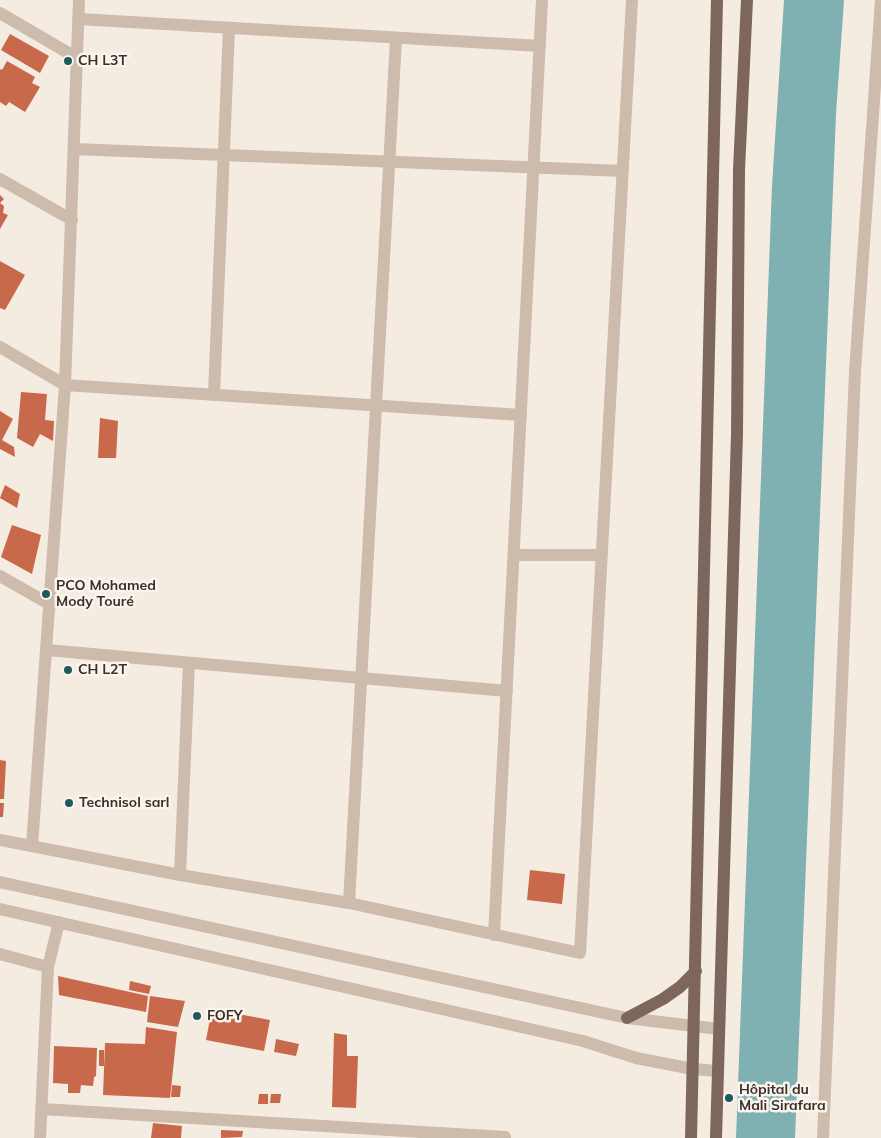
<!DOCTYPE html>
<meta charset="utf-8">
<style>
body{margin:0}
canvas{display:block;background:#f4ebe1}
</style>
<canvas width="881" height="1138"></canvas>
<script>
const context = document.querySelector('canvas').getContext('2d');
context.lineJoin = 'round';
function fillPath(path, color) { context.fillStyle = color; context.fill(path, 'evenodd'); }
const toPath = rows => new Path2D(rows.map(r => 'M' + r).join(''));
function stroke(path, color, width, dash) { context.strokeStyle = color; context.lineWidth = width; context.lineCap = dash ? 'butt' : 'round'; context.setLineDash(dash || []); context.stroke(path); }
function label(font, color, halo, rows, align = 'center') {
  context.font = font + ' Mulish,sans-serif'; context.lineWidth = 5; context.setLineDash([]); context.textBaseline = 'middle'; context.strokeStyle = halo; context.fillStyle = color; for (const [text, x, y, turn = 0] of rows) {
    context.save(); context.translate(x, y); context.rotate((+turn || 0) * Math.PI / 180); context.textAlign = isNaN(turn) ? turn : align; if (halo) context.strokeText(text, 0, 0); context.fillText(text, 0, 0); context.restore();
  }
}
const water = toPath([
 [784,0,844,0,836,114,795,1138,736,1138,772,186]
]);
const building = toPath([
 [10,34,49,56,40,73,1,50],
 [7,61,35,77,32,83,40,87,25,112,9,102,6,106,0,102,0,69,2,70],
 [0,195,4,199,0,203,4,206,3,213,8,215,0,229],
 [0,261,25,275,5,310,0,308],
 [21,392,47,394,45,420,54,421,53,441,40,434,33,447,17,438],
 [0,411,13,419,2,440,14,447,15,457,0,449],
 [100,418,118,421,116,458,98,458],
 [5,485,20,494,17,508,0,498],
 [12,525,41,535,32,574,1,557],
 [0,760,6,761,4,799,0,799],
 [0,803,4,803,3,817,0,817],
 [530,870,565,874,562,904,527,900],
 [58,976,148,996,146,1012,59,995],
 [130,981,151,986,149,994,129,990],
 [150,996,185,1001,178,1027,147,1022],
 [212,1009,270,1020,264,1051,206,1040],
 [146,1027,177,1032,170,1098,103,1095,105,1043,145,1044],
 [334,1033,347,1035,347,1056,358,1056,356,1108,332,1107],
 [276,1039,299,1044,296,1056,274,1052],
 [54,1046,97,1048,96,1076,94,1077,93,1086,81,1085,80,1093,68,1093,68,1084,53,1083],
 [99,1050,104,1050,104,1066,99,1066],
 [172,1085,181,1086,180,1097,171,1097],
 [259,1094,268,1094,268,1104,258,1104],
 [271,1094,281,1094,280,1103,270,1103],
 [153,1123,182,1126,181,1138,151,1138],
 [221,1130,243,1131,242,1137,221,1138]
]);
const minor = toPath([
 [0,13,77,58],
 [79,19,540,46],
 [74,149,623,171],
 [0,179,72,220],
 [0,347,65,385,521,415],
 [214,394,229,28],
 [514,555,602,555],
 [0,576,51,605],
 [47,650,507,691],
 [0,840,180,875,349,903,580,953,632,0],
 [32,846,65,385,79,0],
 [180,875,189,663],
 [0,882,627,1018,719,1029],
 [349,903,396,38],
 [0,909,583,1041,636,1058,693,1069,717,1071],
 [494,935,542,0],
 [0,954,48,967],
 [42,1109,505,1137],
 [40,1138,48,967,59,922],
 [823,1138,855,371,881,0]
]);
const major = toPath([
 [627,1018,663,999,680,987,696,971],
 [691,1138,717,0],
 [716,1138,737,434,739,170,747,0]
]);
const markers = [
 [68,61,5,"#1f5a5e"],
 [46,594,5,"#1f5a5e"],
 [68,670,5,"#1f5a5e"],
 [69,803,5,"#1f5a5e"],
 [197,1016,5,"#1f5a5e"],
 [729,1098,5,"#1f5a5e"]
];
const poiNames = [
 ["CH L3T",78,61],
 ["PCO Mohamed",56,586],
 ["Mody Touré",56,602],
 ["CH L2T",78,670],
 ["Technisol sarl",79,803],
 ["FOFY",207,1016],
 ["Hôpital du",739,1090],
 ["Mali Sirafara",739,1106]
];
fillPath(water, '#7fb0b2');
fillPath(building, '#c8694b');
stroke(minor, '#cdbbac', 12);
stroke(major, '#7d675c', 12);
for (const [x, y, r, color] of markers) { const dot = new Path2D(); dot.arc(x, y, r, 0, 2 * Math.PI); context.fillStyle = color; context.fill(dot); stroke(dot, '#fbf5ee', 2); }
label('bold 14px', '#3b302b', '#fbf5ee', poiNames, 'left');
</script>
